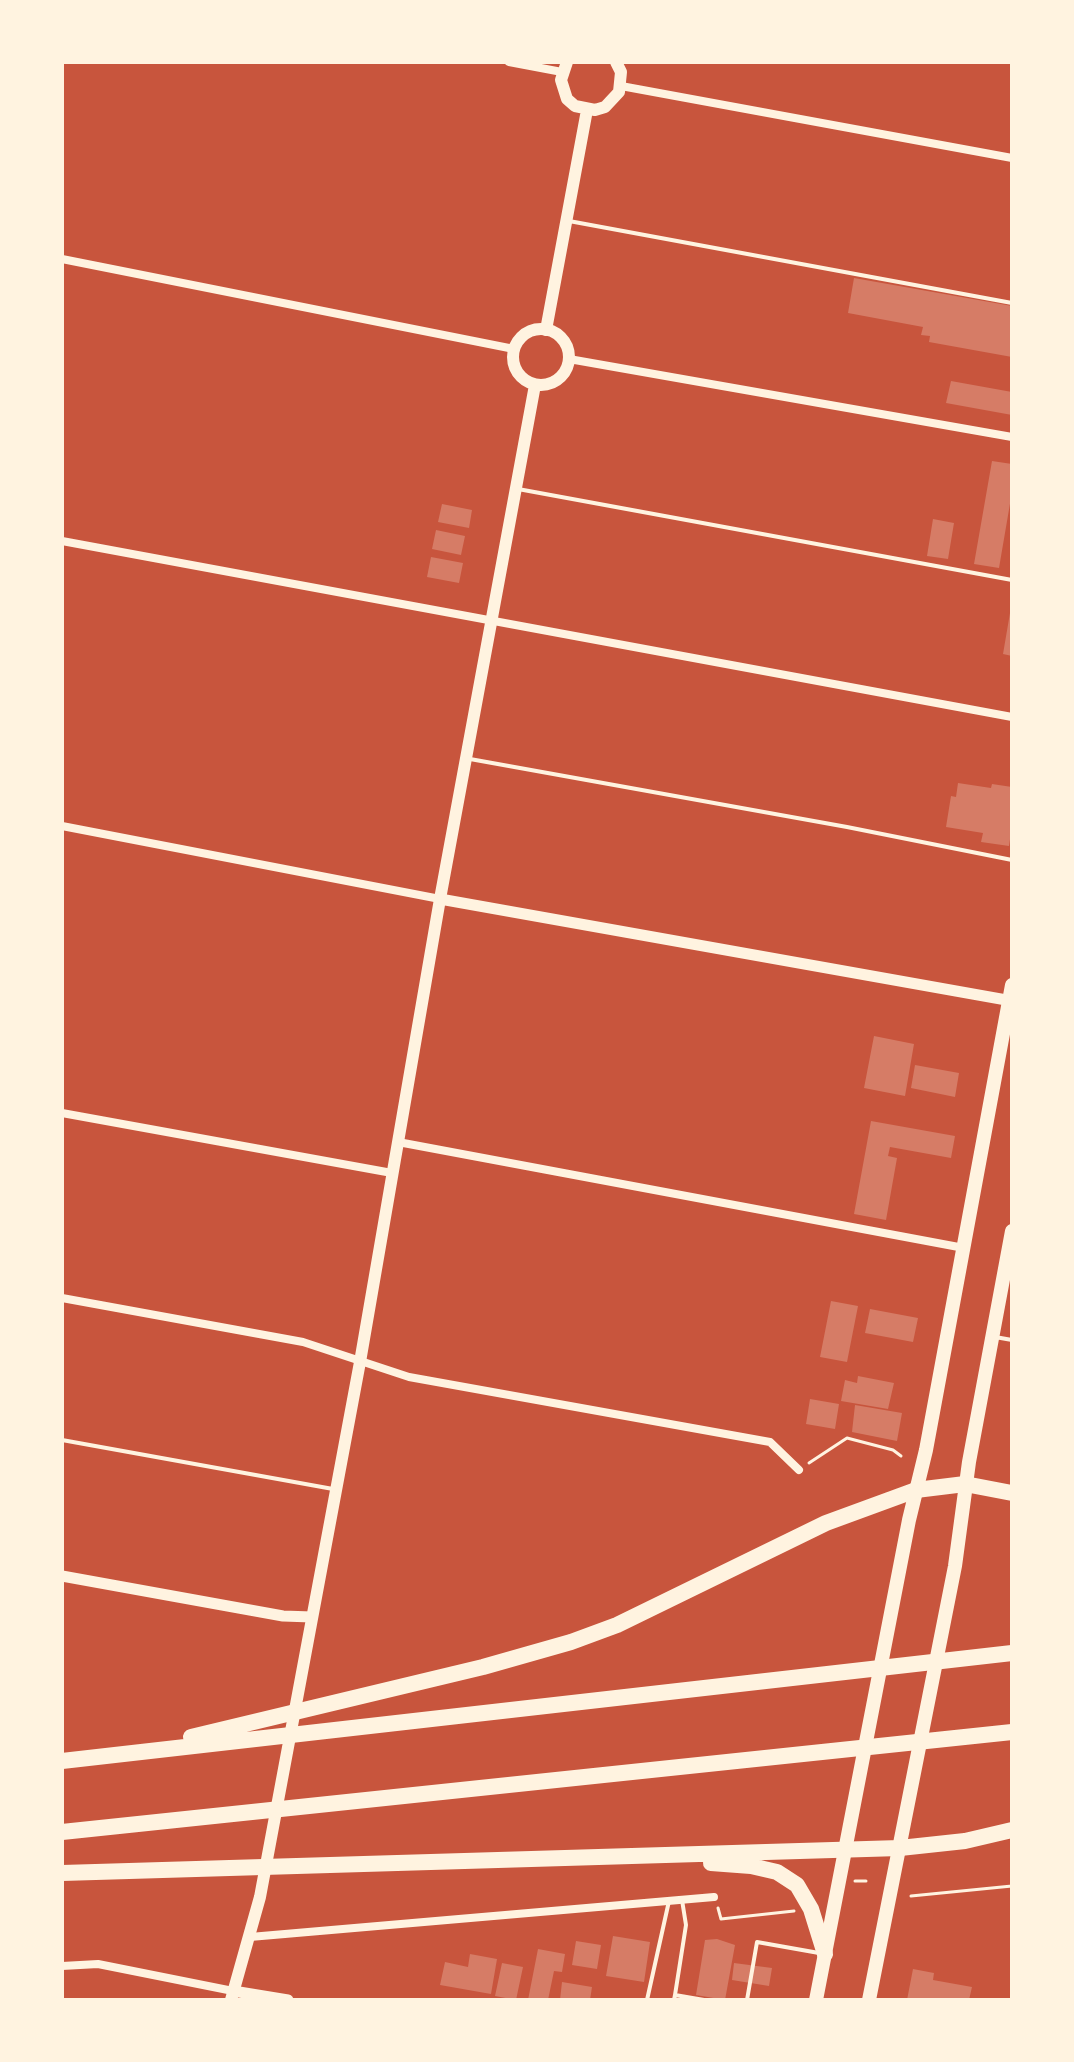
<!DOCTYPE html>
<style>
body{margin:0}
#map{position:relative;width:1074px;height:2062px;overflow:hidden;background:#c8553d;font-family:Helvetica,sans-serif}
canvas{display:block}
.frame{position:absolute;inset:0;border:64px solid #fff3e0;pointer-events:none}
</style>
<div id="map">
<canvas width="1074" height="2062"></canvas>
<div class="frame"></div>
</div>
<script>
const context = document.querySelector('canvas').getContext('2d');
context.lineJoin = 'round';
function fillPath(path, color) { context.fillStyle = color; context.fill(path, 'evenodd'); }
const toPath = rows => new Path2D(rows.map(r => 'M' + r).join(''));
function stroke(path, color, width, dash) { context.strokeStyle = color; context.lineWidth = width; context.lineCap = dash ? 'butt' : 'round'; context.setLineDash(dash || []); context.stroke(path); }
const building = toPath([
 [854,278,1012,306,1012,357,929,342,930,336,921,335,923,327,848,313],
 [951,381,1012,392,1012,415,946,403],
 [992,461,1012,464,1012,492,999,568,974,564],
 [442,504,472,510,469,528,438,522],
 [933,519,954,523,948,559,927,556],
 [436,530,465,536,461,555,432,549],
 [431,557,463,563,459,583,427,577],
 [1010,613,1012,613,1012,656,1003,654],
 [958,783,991,788,992,784,1012,787,1012,826,1009,846,981,842,983,833,946,827,951,796,956,797],
 [874,1036,914,1044,905,1096,864,1088],
 [915,1065,959,1073,955,1097,911,1088],
 [871,1121,955,1136,951,1158,890,1147,888,1156,897,1158,886,1220,854,1214],
 [831,1301,858,1306,847,1362,820,1357],
 [870,1309,918,1318,913,1342,865,1333],
 [858,1376,894,1383,888,1409,841,1401,845,1380,857,1383],
 [810,1399,839,1404,835,1429,806,1424],
 [855,1405,902,1413,897,1441,852,1432],
 [613,1936,650,1942,644,1982,606,1976],
 [717,1939,735,1945,725,2000,696,1995,705,1940],
 [576,1941,601,1945,597,1969,572,1965],
 [538,1949,565,1954,562,1972,554,1971,548,2000,528,2000],
 [470,1954,497,1959,491,1994,440,1985,445,1962,468,1967],
 [502,1963,523,1967,516,2000,495,1996],
 [734,1963,772,1968,769,1986,732,1980],
 [913,1969,934,1973,933,1980,972,1987,969,2000,907,2000],
 [562,1982,592,1987,590,2000,560,2000]
]);
const path = toPath([
 [809,1463,847,1438,893,1450,901,1456],
 [855,1881,866,1881],
 [911,1896,1012,1886],
 [718,1908,721,1919,794,1911]
]);
const service = toPath([
 [569,221,1012,303],
 [518,489,1012,580],
 [470,759,847,827,1012,860],
 [995,1337,1012,1340],
 [62,1440,333,1489],
 [675,1995,686,1925,682,1900],
 [647,2000,669,1901],
 [674,2000,675,1995,704,2000],
 [747,2000,757,1942,819,1953]
]);
const minor = toPath([
 [509,62,562,72],
 [621,86,1012,158],
 [62,259,514,349],
 [569,359,1012,437],
 [62,541,1012,717],
 [62,826,440,899],
 [62,1113,392,1173],
 [398,1142,964,1248],
 [62,1298,303,1342,409,1377,770,1442,799,1470],
 [250,1937,714,1897],
 [62,1966,98,1964,233,1991]
]);
const tertiary = toPath([
 [440,899,1012,1001],
 [62,1576,283,1616,312,1617],
 [233,1991,288,2000]
]);
const secondary = toPath([
 [567,62,561,80,567,99,575,106,595,110,605,107,619,92,621,72,616,62],
 '513 357a28 28 0 1 1 56 0a28 28 0 1 1-56 0Z',
 [546,330,587,110],
 [231,2000,260,1897,360,1362,440,899,535,385]
]);
const primary = toPath([
 [816,2000,909,1520,926,1450,1012,985],
 [869,2000,955,1566,969,1462,1012,1231]
]);
const motorway = toPath([
 [191,1737,483,1667,571,1642,617,1625,826,1523,916,1490,965,1484,1012,1493],
 [62,1761,1012,1653],
 [62,1832,1012,1732],
 [711,1863,751,1866,777,1872,797,1885,811,1909,825,1954],
 [62,1873,900,1848,965,1841,1012,1830]
]);
fillPath(building, '#d67c66');
stroke(path, '#fff3e0', 3);
stroke(service, '#fff3e0', 4);
stroke(minor, '#fff3e0', 8);
stroke(tertiary, '#fff3e0', 11);
stroke(secondary, '#fff3e0', 12);
stroke(primary, '#fff3e0', 14);
stroke(motorway, '#fff3e0', 16);
</script>
